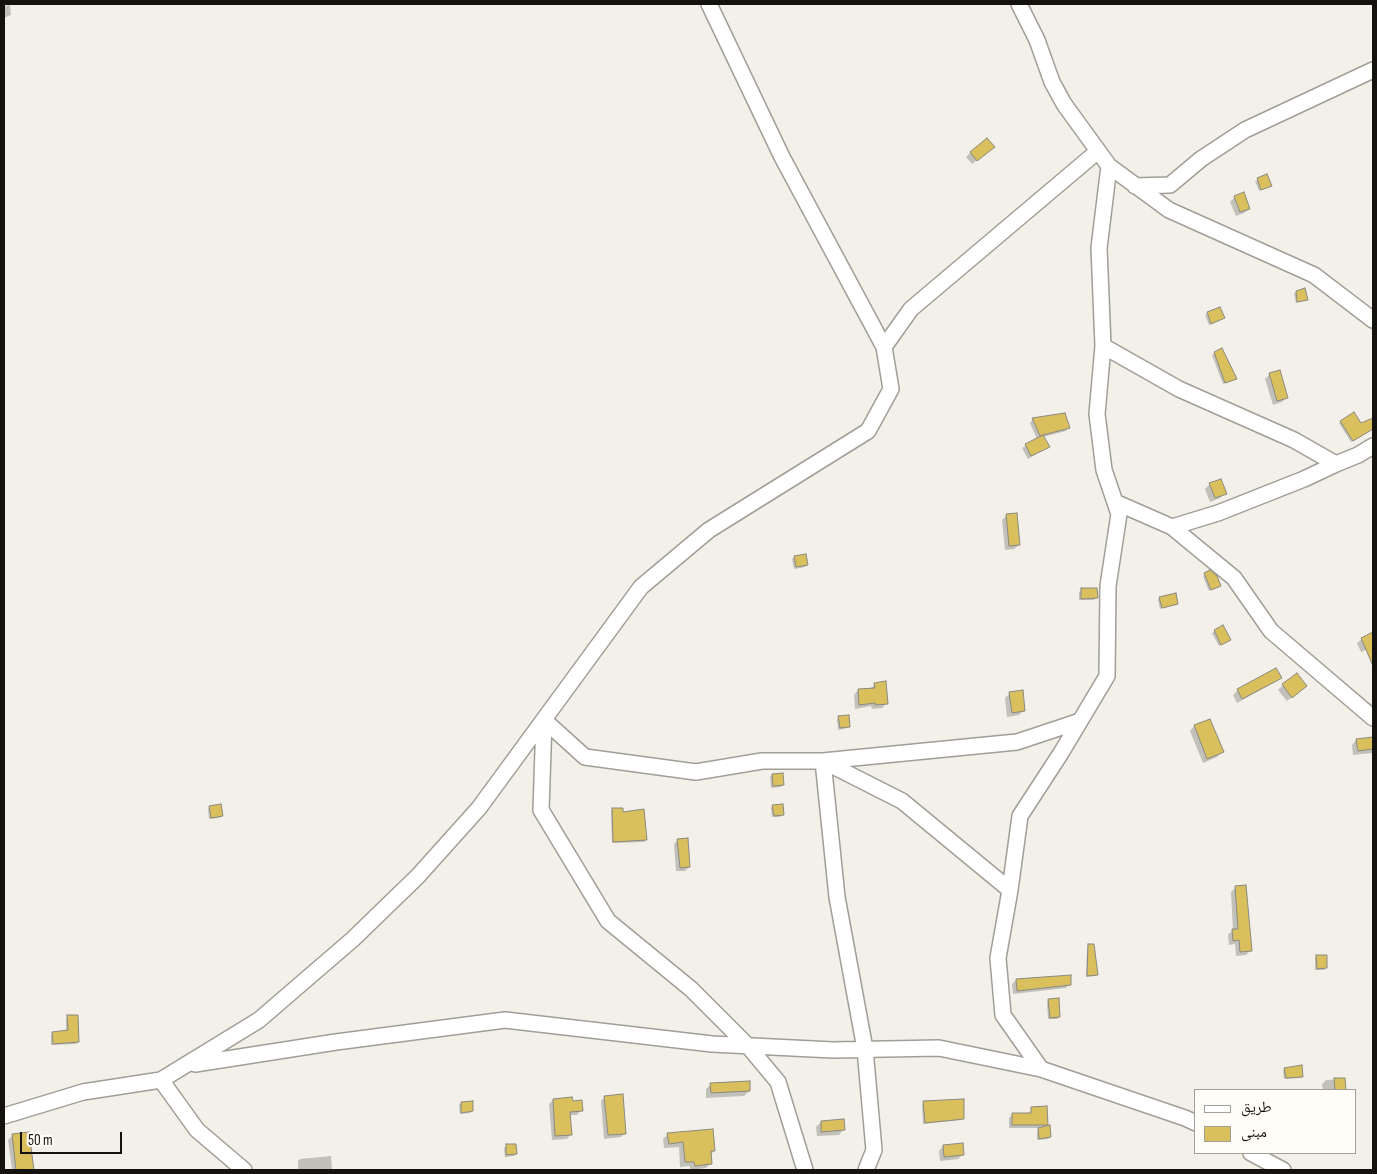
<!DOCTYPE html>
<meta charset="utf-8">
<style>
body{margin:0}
#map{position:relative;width:1377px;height:1174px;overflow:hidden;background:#f2f0e8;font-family:"Sofia Sans Condensed","Noto Naskh Arabic",sans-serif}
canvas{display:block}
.frame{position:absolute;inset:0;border:5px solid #13120f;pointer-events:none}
.legend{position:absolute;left:1194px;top:1089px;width:162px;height:65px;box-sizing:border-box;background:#fffdf7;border:1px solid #a19f9a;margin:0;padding:6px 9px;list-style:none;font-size:15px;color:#13120f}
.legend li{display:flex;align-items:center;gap:10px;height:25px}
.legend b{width:25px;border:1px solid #a19f9a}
.scale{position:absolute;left:20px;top:1132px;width:102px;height:22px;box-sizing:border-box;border:2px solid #13120f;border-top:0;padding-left:6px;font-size:15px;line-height:18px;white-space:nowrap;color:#13120f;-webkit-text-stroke:4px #fffdf7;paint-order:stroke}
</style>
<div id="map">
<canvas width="1377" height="1174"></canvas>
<div class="frame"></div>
<ul class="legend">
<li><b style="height:6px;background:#fff"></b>طريق</li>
<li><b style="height:14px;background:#dac05d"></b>مبنى</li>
</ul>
<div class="scale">50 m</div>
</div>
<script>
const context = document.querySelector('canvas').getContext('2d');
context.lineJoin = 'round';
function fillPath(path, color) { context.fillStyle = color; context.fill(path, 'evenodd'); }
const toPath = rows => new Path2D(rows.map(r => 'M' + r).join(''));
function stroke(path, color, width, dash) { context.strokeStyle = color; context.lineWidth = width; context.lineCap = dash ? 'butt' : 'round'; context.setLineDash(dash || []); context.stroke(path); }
const shadow = toPath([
 [10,5,11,15,4,18,4,6],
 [971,152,988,152,972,164,966,157],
 [1267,176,1270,186,1259,191,1255,181],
 [1235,197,1249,209,1244,213,1236,216,1230,202],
 [1296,292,1306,299,1296,303,1294,294],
 [1220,308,1224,318,1209,325,1205,315],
 [1222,349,1236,378,1223,384,1212,355],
 [1270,374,1287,397,1282,402,1273,405,1265,379],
 [1033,419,1069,427,1066,431,1043,437,1048,447,1028,459,1022,448,1037,439,1030,423],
 [1341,422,1365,434,1351,442,1339,423],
 [1210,484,1225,493,1220,498,1210,502,1205,489],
 [1007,515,1019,545,1014,549,1005,550,1002,520],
 [794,557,807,565,805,567,794,569,792,559],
 [1205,574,1217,587,1209,591,1203,576],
 [1081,590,1096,598,1094,600,1079,600,1079,592],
 [1160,598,1177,603,1175,605,1160,609,1158,600],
 [1223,626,1227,642,1219,646,1212,633],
 [1373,634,1373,647,1361,652,1357,643,1362,639],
 [1276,669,1280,677,1275,682,1237,703,1233,695,1238,690],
 [875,684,887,703,882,708,872,709,871,706,855,709,854,695,858,690,871,688],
 [1283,685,1306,686,1287,701,1278,690],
 [1010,693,1024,710,1019,715,1007,717,1005,698],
 [839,717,849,726,847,728,838,730,837,719],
 [1194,726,1222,752,1217,757,1203,763,1190,731],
 [1373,738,1372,753,1353,755,1352,745,1356,740],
 [772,775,783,785,781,787,771,788,770,777],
 [773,806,782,815,780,817,772,817,771,808],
 [210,807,222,816,219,818,209,819,208,809],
 [613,809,622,813,646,840,644,842,612,843,611,811],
 [678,840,689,867,685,871,676,871,674,844],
 [1236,887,1251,950,1246,955,1236,956,1235,944,1229,945,1228,935,1233,930,1231,892],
 [1089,945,1097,974,1095,976,1086,977,1087,947],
 [1317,956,1326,968,1324,970,1315,970,1315,958],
 [1016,980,1070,984,1066,988,1013,994,1012,984],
 [1049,1000,1059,1017,1057,1019,1048,1019,1047,1002],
 [68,1016,78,1042,76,1044,51,1045,51,1035,53,1033,66,1032,66,1018],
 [1285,1069,1302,1076,1299,1078,1284,1079,1283,1071],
 [1344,1079,1345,1090,1323,1090,1322,1084,1326,1080],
 [711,1084,749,1091,744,1096,706,1098,706,1089],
 [605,1097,625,1133,621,1137,604,1139,601,1101],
 [553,1100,572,1102,581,1110,577,1115,569,1115,571,1134,567,1139,552,1140,549,1104],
 [461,1103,472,1111,470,1113,460,1114,459,1105],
 [924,1103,963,1118,961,1120,923,1124,922,1105],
 [1032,1109,1047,1124,1043,1128,1050,1137,1048,1139,1037,1140,1037,1131,1040,1128,1009,1128,1009,1118,1013,1114,1028,1114],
 [821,1122,843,1130,839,1135,817,1136,816,1127],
 [28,1134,32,1170,12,1170,8,1140,12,1136],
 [668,1134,714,1151,710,1155,710,1164,706,1168,690,1170,690,1166,680,1167,679,1147,664,1148,663,1139],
 [506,1146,516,1154,514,1156,505,1157,504,1148],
 [943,1146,963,1154,958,1159,940,1161,939,1151],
 [331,1156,332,1170,298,1170,298,1161,300,1159]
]);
const building = toPath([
 [987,138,995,147,977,161,970,152,987,138],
 [1267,174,1272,186,1261,190,1257,178,1267,174],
 [1244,192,1250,209,1240,212,1234,196,1244,192],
 [1305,288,1308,300,1297,302,1296,291,1305,288],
 [1220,307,1225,318,1211,324,1207,312,1220,307],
 [1222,348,1237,379,1225,383,1214,352,1222,348],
 [1280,370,1288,398,1277,401,1269,373,1280,370],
 [1354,412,1361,423,1373,418,1373,429,1353,441,1340,421,1354,412],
 [1065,413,1070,428,1043,435,1050,447,1031,456,1025,444,1043,435,1040,436,1032,418,1065,413],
 [1221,479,1227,494,1215,498,1209,483,1221,479],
 [1017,513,1020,545,1009,546,1006,514,1017,513],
 [806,554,808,565,796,567,794,556,806,554],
 [1210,570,1217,576,1221,586,1211,590,1204,573,1210,570],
 [1081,588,1097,588,1098,598,1081,599,1081,588],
 [1176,593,1178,604,1162,608,1159,597,1176,593],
 [1223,625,1231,640,1221,645,1214,630,1223,625],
 [1373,632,1373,666,1361,638,1373,632],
 [1276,668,1282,678,1242,699,1237,689,1276,668],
 [1297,673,1307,686,1292,698,1282,684,1297,673],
 [886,681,888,704,875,705,875,703,859,705,858,689,875,688,874,683,886,681],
 [1023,690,1025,711,1012,713,1009,692,1023,690],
 [849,715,850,727,840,728,838,716,849,715],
 [1210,719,1224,752,1207,759,1194,725,1210,719],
 [1373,737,1373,749,1358,751,1356,739,1373,737],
 [783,773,784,785,773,786,772,774,783,773],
 [221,804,223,816,211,818,209,806,221,804],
 [783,804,784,815,774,816,772,805,783,804],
 [612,808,623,808,623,812,644,809,647,840,613,842,612,808],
 [688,838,690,867,680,868,677,839,688,838],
 [1246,885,1252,951,1240,952,1239,940,1233,941,1232,929,1238,929,1235,886,1246,885],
 [1088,944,1094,944,1098,975,1087,976,1088,944],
 [1316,955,1327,955,1327,968,1317,969,1316,955],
 [1071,975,1071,985,1017,991,1016,979,1071,975],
 [1059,998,1060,1017,1050,1018,1048,999,1059,998],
 [67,1015,78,1015,79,1042,53,1044,52,1032,68,1030,67,1015],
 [1302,1065,1303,1077,1286,1078,1284,1068,1302,1065],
 [1334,1078,1345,1078,1346,1090,1335,1090,1334,1078],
 [750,1081,750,1091,711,1093,710,1083,750,1081],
 [623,1094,626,1134,608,1135,604,1096,623,1094],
 [572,1097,573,1101,582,1100,583,1111,570,1112,572,1135,555,1136,553,1099,572,1097],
 [964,1099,964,1119,925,1123,923,1101,964,1099],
 [473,1101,473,1111,461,1113,461,1102,473,1101],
 [1047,1106,1048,1125,1012,1125,1012,1113,1031,1113,1031,1107,1047,1106],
 [844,1119,845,1130,821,1132,821,1121,844,1119],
 [1050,1125,1051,1137,1039,1139,1038,1128,1050,1125],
 [713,1129,715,1151,711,1151,712,1164,695,1166,694,1162,685,1162,683,1142,669,1144,667,1133,713,1129],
 [29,1132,34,1170,16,1170,12,1134,29,1132],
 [963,1143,964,1155,944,1157,943,1145,963,1143],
 [506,1144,516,1144,517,1154,506,1155,506,1144]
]);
const street = toPath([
 [1019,4,1037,40,1052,82,1064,104,1109,166,1169,210,1314,275,1373,320],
 [1109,166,1099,248,1103,346,1097,414,1104,470,1119,514,1108,586,1107,676,1061,753,1020,816,1010,890,998,958,1003,1015,1041,1069,1185,1118,1196,1123],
 [1135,186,1170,185,1201,159,1245,130,1373,70],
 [1103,346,1179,389,1294,440,1336,464],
 [884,347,911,309,1098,151],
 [1115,502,1172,527,1218,513,1304,479,1336,464,1358,455,1373,446],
 [1172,527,1234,578,1271,631,1373,718],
 [544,720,585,757,696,772,762,761,823,761,837,897,865,1049,874,1150,866,1170],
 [544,720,541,810,608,921,691,989,748,1046,778,1082,805,1170],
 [1010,890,902,801,823,761,1017,742,1080,721],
 [195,1064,336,1042,505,1020,712,1044,833,1050,939,1048,1041,1069],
 [161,1080,197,1130,244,1170],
 [4,1116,83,1092,161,1080,259,1020,353,939,418,876,479,808,641,587,709,530,868,431,891,389,884,347,782,157,709,4],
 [1251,1153,1283,1170]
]);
fillPath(shadow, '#0003');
fillPath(building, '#dac05d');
stroke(building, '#8a8881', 1);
stroke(street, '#a09e96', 18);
stroke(street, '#fff', 15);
</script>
